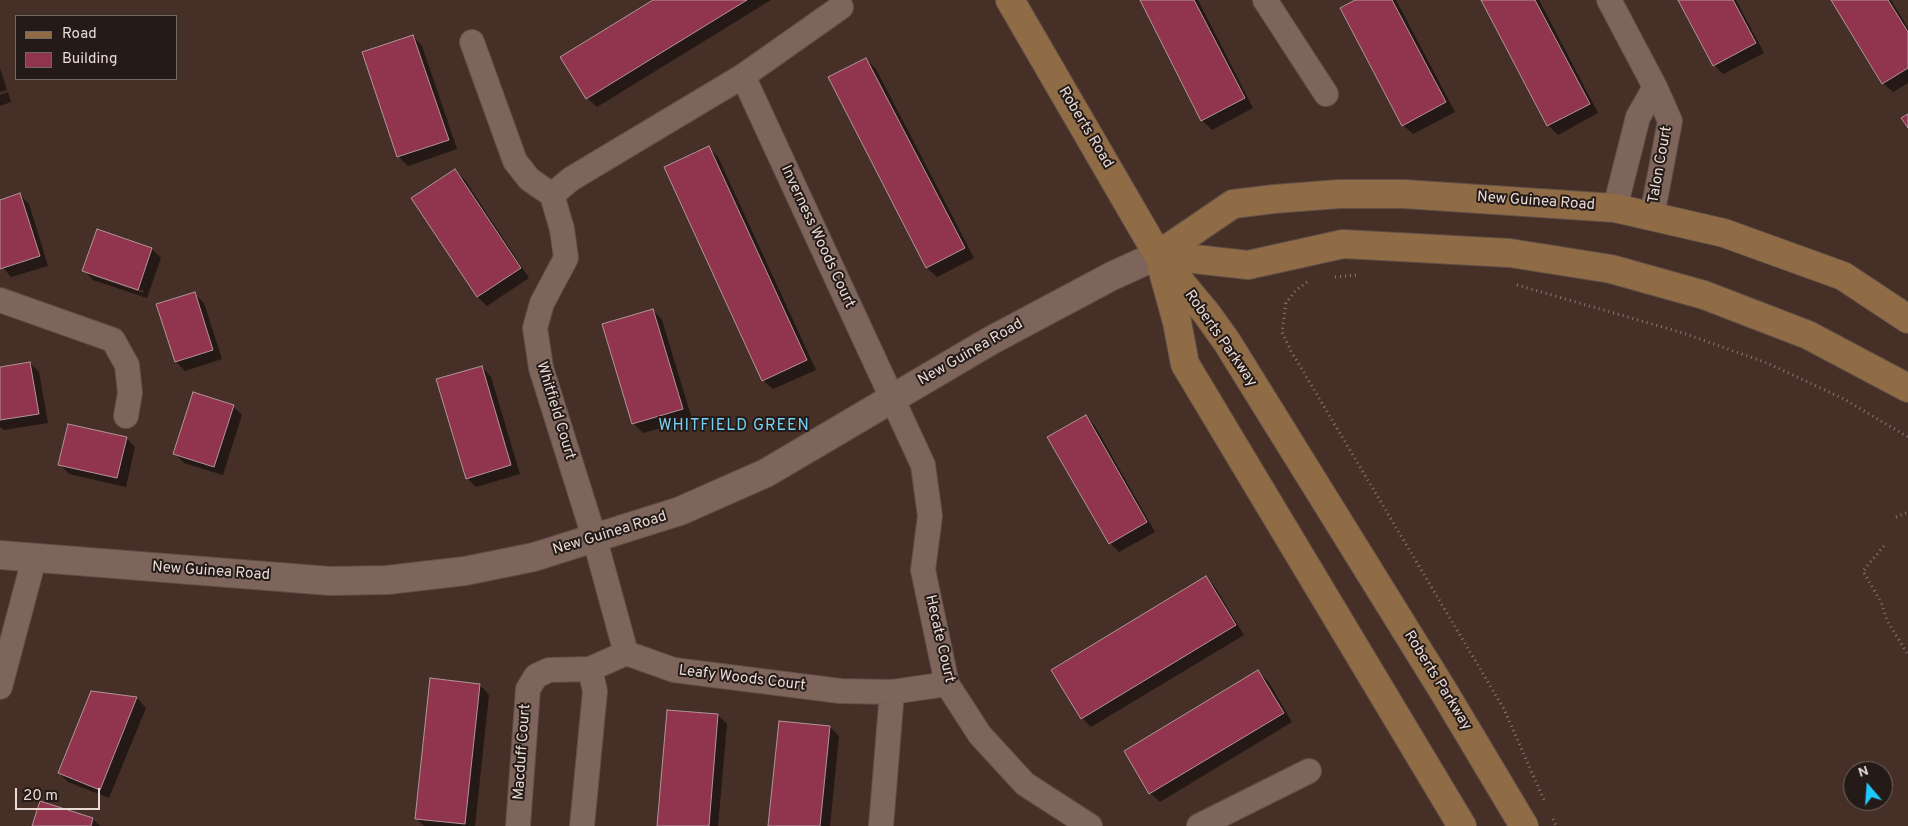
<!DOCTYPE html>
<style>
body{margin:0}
#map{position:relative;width:1908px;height:826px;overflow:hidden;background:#452f27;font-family:Overpass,sans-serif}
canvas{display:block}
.legend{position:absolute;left:15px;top:15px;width:162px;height:65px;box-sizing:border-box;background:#241a17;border:1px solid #736763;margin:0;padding:6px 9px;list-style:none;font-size:15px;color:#e9dad5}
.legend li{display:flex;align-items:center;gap:10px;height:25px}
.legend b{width:25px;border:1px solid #736763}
.north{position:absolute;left:1843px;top:761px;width:50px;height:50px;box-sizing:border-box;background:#241a17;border:1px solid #736763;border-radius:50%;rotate:342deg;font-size:14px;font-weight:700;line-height:20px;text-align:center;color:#e9dad5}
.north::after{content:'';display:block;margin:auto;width:18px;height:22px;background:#1fc9fd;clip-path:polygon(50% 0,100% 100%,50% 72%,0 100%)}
.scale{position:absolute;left:15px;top:788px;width:85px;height:22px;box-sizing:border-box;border:2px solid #e9dad5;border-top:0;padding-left:6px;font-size:15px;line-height:18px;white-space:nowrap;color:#e9dad5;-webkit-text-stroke:4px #241a17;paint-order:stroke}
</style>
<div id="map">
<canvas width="1908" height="826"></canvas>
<ul class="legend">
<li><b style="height:6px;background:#8f6c46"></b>Road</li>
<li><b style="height:14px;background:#91354f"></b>Building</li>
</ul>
<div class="north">N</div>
<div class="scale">20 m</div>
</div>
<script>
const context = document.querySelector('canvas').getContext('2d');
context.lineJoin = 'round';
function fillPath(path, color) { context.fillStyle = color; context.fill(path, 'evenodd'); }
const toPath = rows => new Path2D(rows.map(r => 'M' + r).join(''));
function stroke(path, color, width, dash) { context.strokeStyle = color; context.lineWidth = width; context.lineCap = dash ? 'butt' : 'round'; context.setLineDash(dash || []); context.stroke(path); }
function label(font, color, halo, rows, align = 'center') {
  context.font = font + ' Overpass,sans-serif'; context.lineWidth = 4; context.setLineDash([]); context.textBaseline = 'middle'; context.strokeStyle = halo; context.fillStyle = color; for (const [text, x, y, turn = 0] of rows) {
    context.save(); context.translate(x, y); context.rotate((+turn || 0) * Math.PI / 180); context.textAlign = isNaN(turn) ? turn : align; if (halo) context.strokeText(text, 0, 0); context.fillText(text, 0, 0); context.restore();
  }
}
const shadow = toPath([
 [655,0,771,0,597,107,587,98],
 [1141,0,1198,0,1253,108,1212,130,1202,120],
 [1358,0,1396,0,1455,112,1413,134,1403,125],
 [1483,0,1539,0,1598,113,1558,135,1548,125],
 [1680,0,1736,0,1764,53,1723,74,1714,65],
 [1832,0,1891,0,1908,28,1908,83,1893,92,1883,83],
 [413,36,422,46,457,149,408,166,398,156],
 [866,59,876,69,974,258,937,277,927,268,829,78],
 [0,68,7,90,0,92],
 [8,92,11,102,0,106,0,95],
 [709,148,718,157,816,370,773,389,763,380],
 [455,170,465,180,529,278,487,306,478,297,413,199],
 [20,195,29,204,48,266,11,277,0,264,0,201],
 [98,230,152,249,161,258,147,298,93,280,84,270],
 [93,273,144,291,143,293,93,276],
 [194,293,204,303,222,359,185,371,176,362],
 [653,310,662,320,692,419,643,433,634,424,604,325],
 [30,363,39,372,48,423,4,430,0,427,0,368],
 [482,367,491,377,520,474,476,487,467,478],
 [233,406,242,415,223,475,184,463,175,454],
 [1086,416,1095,426,1155,532,1119,552,1110,543],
 [126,438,135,447,126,487,69,474,60,464],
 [1206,577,1215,587,1244,635,1091,727,1082,718],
 [1258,672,1268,681,1292,722,1160,802,1150,793],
 [480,685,489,695,475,826,424,826,416,818],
 [92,692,137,698,146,708,109,798,68,782,59,773],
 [718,715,727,724,718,826,658,826],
 [830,727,839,736,830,826,769,826],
 [93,819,100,826,33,826]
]);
const building = toPath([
 [653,0,747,0,586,99,560,57,653,0],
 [1140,0,1194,0,1245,98,1201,121,1140,0],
 [1355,0,1392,0,1446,102,1402,126,1340,8,1355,0],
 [1481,0,1535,0,1590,104,1547,126,1481,0],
 [1678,0,1733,0,1756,43,1713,66,1678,0],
 [1831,0,1888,0,1908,32,1908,68,1882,84,1831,0],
 [413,35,449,140,397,157,362,52,413,35],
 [866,58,965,248,926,268,828,77,866,58],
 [1908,114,1908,128,1901,118,1908,114],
 [709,146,807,360,762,381,664,167,709,146],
 [455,169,521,268,477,297,411,198,455,169],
 [20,193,40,256,0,269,0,200,20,193],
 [97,229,152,248,138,290,82,271,97,229],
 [195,292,213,350,175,362,156,304,195,292],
 [653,309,683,409,632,424,602,324,653,309],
 [30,362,39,414,0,420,0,367,30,362],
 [482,366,511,465,466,479,436,379,482,366],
 [193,392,234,405,214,467,173,454,193,392],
 [1086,415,1147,522,1109,544,1047,437,1086,415],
 [68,424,127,437,117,478,58,465,68,424],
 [1206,576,1236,625,1081,719,1051,670,1206,576],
 [1258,670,1284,713,1149,794,1124,751,1258,670],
 [430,678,480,684,465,824,415,819,430,678],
 [91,691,137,697,100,790,58,773,91,691],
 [667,710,718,714,709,826,657,826,667,710],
 [779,721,830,726,820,826,768,826,779,721],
 [40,801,93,818,91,826,32,826,40,801]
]);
const path = toPath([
 [1335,277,1357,275],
 [1307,282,1296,290,1286,303,1282,332,1291,351,1504,709,1544,800],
 [1517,285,1683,333,1767,363,1842,398,1908,437],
 [1896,517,1908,512],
 [1884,546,1863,571,1881,602,1887,620,1908,655],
 [1553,819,1556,826]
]);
const minor = toPath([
 [1265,0,1326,94],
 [1609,0,1655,87,1670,121,1652,216],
 [472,42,515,161,529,179,552,195,562,229,566,258,542,303,535,328,541,368,595,540,626,653,674,670,840,691,892,692,947,684],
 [743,76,923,465,930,516,923,570,947,684,980,735,1025,784,1090,826],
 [552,195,571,179,743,76,841,7],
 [1615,208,1638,117,1655,87],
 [0,300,113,340,127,365,130,393,126,416],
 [0,687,34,559],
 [518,826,528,689,536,676,549,670,590,669,626,653],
 [582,826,595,691,590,669],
 [881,826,892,692],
 [1199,826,1309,771]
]);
const tertiary = toPath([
 [0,555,330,581,387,580,465,571,534,557,680,511,766,473,990,341,1112,276,1158,255]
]);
const secondary = toPath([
 [1010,0,1158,255,1207,314,1227,342,1444,692,1524,826],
 [1158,255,1233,204,1274,199,1339,194,1404,194,1615,208,1724,233,1843,276,1908,319],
 [1158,255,1248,265,1343,244,1510,253,1611,269,1704,295,1808,335,1908,388],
 [1161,264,1177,322,1185,364,1462,826]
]);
const streetNames = [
 ["Roberts Road",1085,128,59],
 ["Talon Court",1661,165,-80],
 ["New Guinea Road",1536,202,4],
 ["Inverness Woods Court",817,237,65],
 ["Roberts Parkway",1220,339,55],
 ["New Guinea Road",971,353,-30],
 ["Whitfield Court",555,411,73],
 ["New Guinea Road",610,534,-17],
 ["New Guinea Road",211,572,4],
 ["Hecate Court",939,639,77],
 ["Leafy Woods Court",742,679,7],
 ["Roberts Parkway",1437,681,58],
 ["Macduff Court",523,752,-86]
];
const neighbourhoodNames = [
 ["WHITFIELD GREEN",734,427]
];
fillPath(shadow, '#0007');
fillPath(building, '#91354f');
stroke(building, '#b1959a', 1);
stroke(minor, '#604e47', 26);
stroke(tertiary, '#604e47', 30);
stroke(secondary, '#604e47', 30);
stroke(path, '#8b7872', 3, [1, 4]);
stroke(minor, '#7e655c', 24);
stroke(tertiary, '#7e655c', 28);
stroke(secondary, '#8f6c46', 28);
label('15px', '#e9dad5', '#241a17', streetNames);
context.letterSpacing = '1px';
label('16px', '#77d1f5', '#241a17', neighbourhoodNames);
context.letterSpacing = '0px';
</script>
